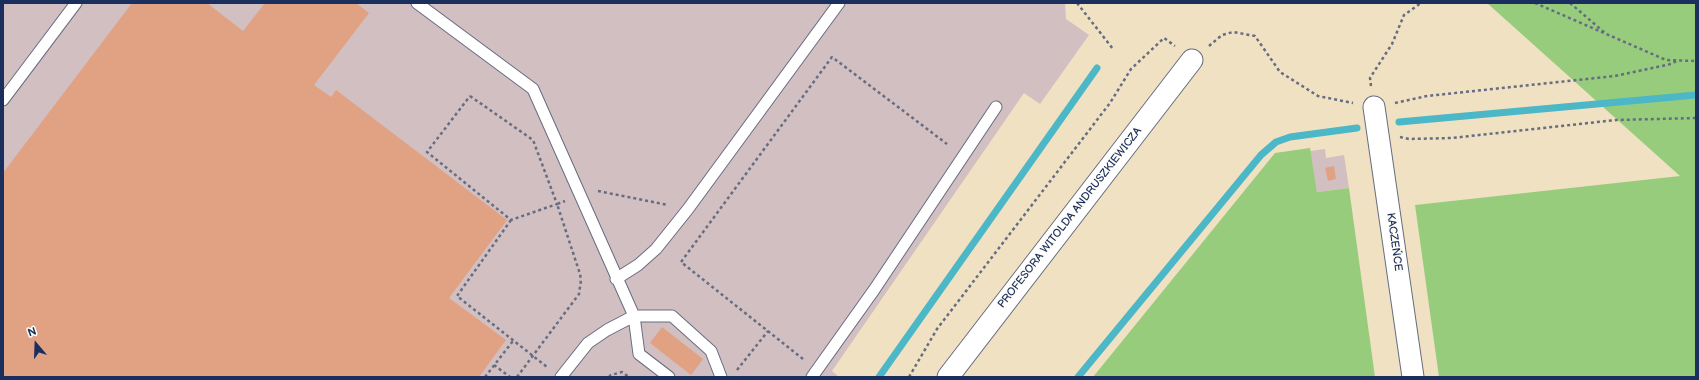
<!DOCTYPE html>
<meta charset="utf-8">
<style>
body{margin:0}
#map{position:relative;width:1699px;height:380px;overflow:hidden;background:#f0e1c3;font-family:"Balsamiq Sans",sans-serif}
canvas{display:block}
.frame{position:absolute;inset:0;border:4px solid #1b2f5e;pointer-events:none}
.north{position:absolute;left:16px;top:324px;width:40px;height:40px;-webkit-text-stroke:3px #fdfcf7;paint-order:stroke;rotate:341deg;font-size:11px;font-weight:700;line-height:16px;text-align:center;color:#1b2f5e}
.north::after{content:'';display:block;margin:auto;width:14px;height:18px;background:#1b2f5e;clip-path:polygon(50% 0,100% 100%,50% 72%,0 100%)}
</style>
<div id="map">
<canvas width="1699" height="380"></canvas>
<div class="frame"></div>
<div class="north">N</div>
</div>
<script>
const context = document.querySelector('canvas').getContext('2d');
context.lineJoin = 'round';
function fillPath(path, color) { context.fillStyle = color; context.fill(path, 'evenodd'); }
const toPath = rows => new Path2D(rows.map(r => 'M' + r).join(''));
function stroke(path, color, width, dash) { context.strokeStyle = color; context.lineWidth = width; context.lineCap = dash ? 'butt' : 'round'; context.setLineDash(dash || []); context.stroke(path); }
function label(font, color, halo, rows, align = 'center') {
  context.font = font + ' "Balsamiq Sans",sans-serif'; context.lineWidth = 3; context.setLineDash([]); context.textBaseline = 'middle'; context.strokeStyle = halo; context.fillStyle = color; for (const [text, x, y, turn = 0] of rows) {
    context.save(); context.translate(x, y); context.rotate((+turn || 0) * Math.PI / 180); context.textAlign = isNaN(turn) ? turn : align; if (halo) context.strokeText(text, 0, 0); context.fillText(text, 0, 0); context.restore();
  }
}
const industrial = toPath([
 [3,3,1065,3,1066,19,1089,35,1040,104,1024,93,832,371,839,377,3,377],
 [1325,149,1326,158,1344,155,1349,188,1317,192,1310,151]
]);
const green = toPath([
 [1487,3,1696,3,1696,377,1439,377,1415,205,1680,176],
 [1310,148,1317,192,1349,188,1375,377,1093,377,1275,153]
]);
const stream = toPath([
 [1399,122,1696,95],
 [879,377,1097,68],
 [1078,377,1261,155,1276,142,1290,137,1357,128]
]);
const building = toPath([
 [132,3,207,3,243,31,265,3,356,3,369,13,314,85,331,97,336,90,507,220,449,298,506,340,479,377,3,377,3,173],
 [1334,166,1336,179,1328,181,1325,168],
 [662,327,703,359,691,375,650,343]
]);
const path = toPath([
 [1077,3,1113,49],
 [1535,3,1666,60,1696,61],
 [1570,3,1605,33],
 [1209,46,1222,35,1233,32,1255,36,1280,72,1318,96,1353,103],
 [1371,86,1370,78,1392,44,1404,15,1421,3],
 [470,96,533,140,557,204,511,220,427,152,470,96],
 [1395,103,1427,96,1615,76,1671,64,1678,60],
 [1400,137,1409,139,1452,138,1616,120,1696,118],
 [598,191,668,205],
 [511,220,457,296,547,367],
 [803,359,681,262,832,57,947,144],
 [494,365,510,377],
 [737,370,768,331],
 [485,377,513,341],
 [517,377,579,294,581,280,580,274,557,204,565,201],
 [609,377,611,375,622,372,629,377],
 [909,377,937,329,1110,103,1131,69,1164,38,1175,46]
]);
const lane = toPath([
 [417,3,533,89,634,316,639,354,669,377],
 [3,100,76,3],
 [616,279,638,265,656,249,688,209,839,3],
 [561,377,588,343,607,330,634,316,672,316,711,351,721,377],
 [812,377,874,290,996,107]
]);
const street = toPath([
 [1374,107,1413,377],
 [948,377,1192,60]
]);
const streetNames = [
 ["PROFESORA WITOLDA ANDRUSZKIEWICZA",1070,218,-52],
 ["KACZEŃCE",1394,242,82]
];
fillPath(industrial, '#d2bfc1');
fillPath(green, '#98cc7d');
stroke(stream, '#4bb7c7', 7);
fillPath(building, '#e0a282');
stroke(lane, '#666d81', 13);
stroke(street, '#666d81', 23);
stroke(path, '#666d81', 2.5, [3, 3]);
stroke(lane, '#fff', 11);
stroke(street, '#fff', 21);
label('11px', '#1b2f5e', '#fdfcf7', streetNames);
</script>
